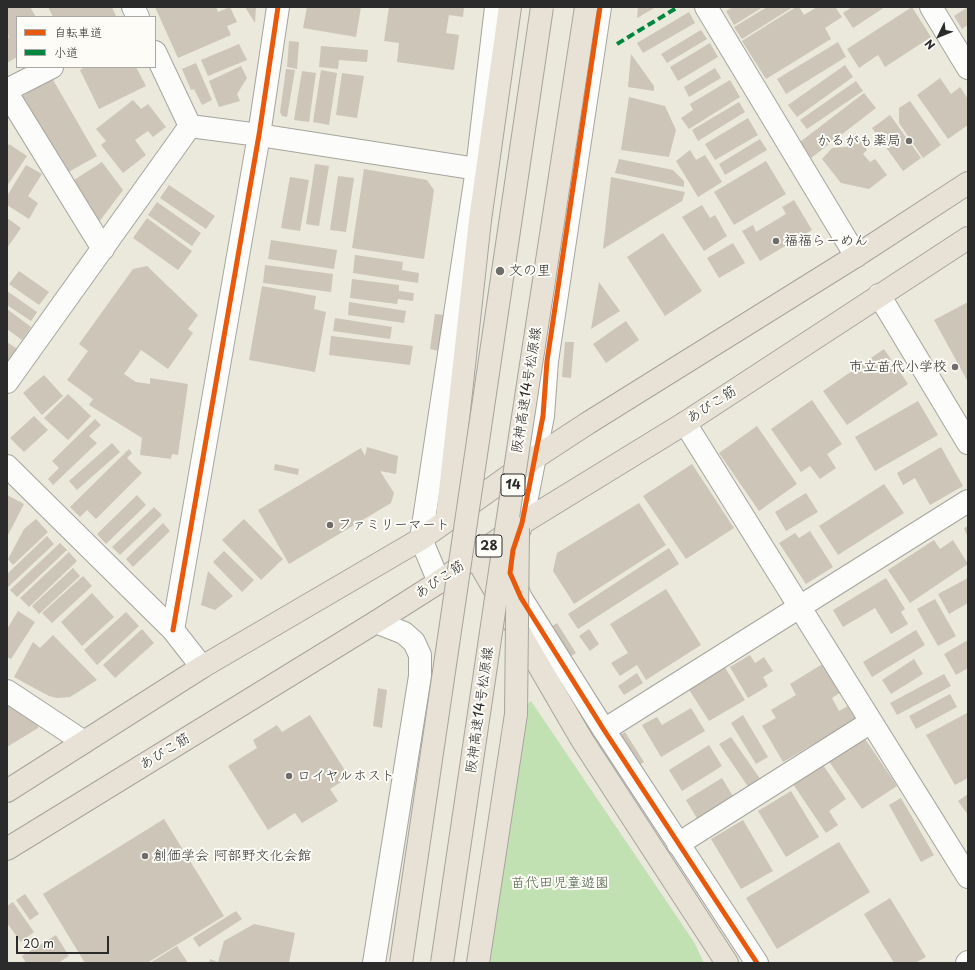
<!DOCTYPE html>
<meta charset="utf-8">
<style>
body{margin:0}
#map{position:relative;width:975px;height:970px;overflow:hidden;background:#ebe8dc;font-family:"Playpen Sans","Klee One",sans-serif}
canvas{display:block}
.frame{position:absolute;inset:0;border:8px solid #2b2b2b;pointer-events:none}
.legend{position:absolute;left:16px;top:16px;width:140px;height:52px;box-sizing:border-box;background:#fdfcf7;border:1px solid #a9a8a5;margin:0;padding:5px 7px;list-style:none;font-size:12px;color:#2b2b2b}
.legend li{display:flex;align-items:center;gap:8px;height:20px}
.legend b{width:20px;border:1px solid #a9a8a5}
.north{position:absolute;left:919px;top:16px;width:40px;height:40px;-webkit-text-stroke:3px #fdfcf7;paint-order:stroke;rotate:227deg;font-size:11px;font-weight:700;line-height:16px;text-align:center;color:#2b2b2b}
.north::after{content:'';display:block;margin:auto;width:14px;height:18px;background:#2b2b2b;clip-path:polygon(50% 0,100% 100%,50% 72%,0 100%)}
.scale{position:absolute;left:16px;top:936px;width:93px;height:18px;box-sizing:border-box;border:2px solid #2b2b2b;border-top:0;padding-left:5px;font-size:12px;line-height:14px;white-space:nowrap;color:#2b2b2b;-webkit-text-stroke:3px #fdfcf7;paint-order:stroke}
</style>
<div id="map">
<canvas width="975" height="970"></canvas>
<div class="frame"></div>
<ul class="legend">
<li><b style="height:5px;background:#e8590c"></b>自転車道</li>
<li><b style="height:5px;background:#00873e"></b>小道</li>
</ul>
<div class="north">N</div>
<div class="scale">20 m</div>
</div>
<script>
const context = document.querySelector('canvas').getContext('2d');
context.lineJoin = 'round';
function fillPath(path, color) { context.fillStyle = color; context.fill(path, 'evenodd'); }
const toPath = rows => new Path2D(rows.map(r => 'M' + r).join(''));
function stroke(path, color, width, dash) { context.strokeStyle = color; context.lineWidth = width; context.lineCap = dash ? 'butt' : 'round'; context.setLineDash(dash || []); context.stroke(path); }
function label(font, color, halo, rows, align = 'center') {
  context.font = font + ' "Playpen Sans","Klee One",sans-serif'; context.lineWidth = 4; context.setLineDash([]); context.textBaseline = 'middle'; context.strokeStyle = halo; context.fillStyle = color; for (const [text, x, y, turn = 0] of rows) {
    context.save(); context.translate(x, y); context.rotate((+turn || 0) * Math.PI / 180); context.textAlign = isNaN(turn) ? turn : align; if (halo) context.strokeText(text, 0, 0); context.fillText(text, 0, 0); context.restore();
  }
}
const green = toPath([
 [531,701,694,942,704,963,468,963,504,723]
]);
const building = toPath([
 [7,7,30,7,36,17,17,17,17,57,7,63,7,38,9,37,7,33],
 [48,7,112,7,116,16,53,17],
 [155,7,216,7,218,12,230,7,237,22,227,26,231,35,178,58],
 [245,7,256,7,255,23],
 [307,7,361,7,356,37,303,28],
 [389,7,464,7,463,17,449,15,446,33,459,35,454,70,397,62,399,43,384,41],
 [638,7,656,7,637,18],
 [733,7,763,7,734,25,726,11],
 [767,7,793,7,742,39,734,27],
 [796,7,799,7,804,15,817,7,835,7,842,17,825,28,831,39,766,79,742,41],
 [852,7,885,7,853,28,843,13],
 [912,7,931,37,885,67,878,55,859,68,847,49],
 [968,7,968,25,962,29,954,16],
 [689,12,695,23,643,53,637,43],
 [701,30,707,39,667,63,661,54],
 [289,41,299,42,297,69,287,67],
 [838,42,846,57,786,94,777,79],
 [710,43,718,57,678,81,670,67],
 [239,44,247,60,208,76,201,60],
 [321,46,368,50,367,62,339,60,338,69,319,67],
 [631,54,654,86,654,91,628,87],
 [196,63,212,100,202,105,194,89,191,90,182,69],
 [845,65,853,77,797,117,788,105],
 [241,66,247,78,237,94,240,101,219,107,209,81],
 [85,67,136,67,146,86,99,109,80,70],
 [715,68,721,78,689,97,684,87],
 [286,69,295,70,287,117,282,116,280,112],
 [321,70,337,73,329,125,313,122],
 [302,71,316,73,309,122,294,120],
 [342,73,364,76,357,118,336,115],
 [52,78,97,156,65,174,21,97],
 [940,78,951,94,960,87,968,99,968,125,948,139,917,95],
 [730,80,740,97,689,129,681,118,693,110,690,104],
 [856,81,863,91,807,129,800,120],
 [864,93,876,108,811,158,800,142],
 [629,97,665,106,676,130,669,157,621,150],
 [133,100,141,109,148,104,166,127,153,137,148,131,135,140,146,155,123,173,101,145,106,141,96,129],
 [910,101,941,145,923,158,899,123,899,108],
 [739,102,745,112,698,141,692,130],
 [890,115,921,158,903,171,872,128],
 [748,118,758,135,715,160,705,144],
 [856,133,867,150,863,154,870,162,875,159,887,175,869,189,841,183,822,159,832,148,847,147,849,138],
 [760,139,767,150,725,175,719,164],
 [9,144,27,156,7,186,7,147],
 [690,150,696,160,705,155,722,182,698,197,676,161],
 [619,159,673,170,684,181,684,187,615,173],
 [766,161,786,194,734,225,714,192],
 [102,162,123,190,99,222,71,182],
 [315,164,329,166,319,226,306,224],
 [26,165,42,174,28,196,38,203,29,219,7,205,7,196],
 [364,169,427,180,434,190,424,259,352,248],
 [338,176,354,178,346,232,330,230],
 [290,177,309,180,300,231,281,228],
 [611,177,685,192,682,201,603,249],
 [169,185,215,216,206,229,160,198],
 [794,200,812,230,760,261,742,231,753,225,756,232,786,214,782,207],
 [157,202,201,233,192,246,148,215],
 [702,205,710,218,715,215,727,236,704,251,682,217],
 [7,218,21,228,7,248],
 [147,218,192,251,178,270,133,238],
 [663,233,702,291,665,316,627,257],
 [271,240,337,250,334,269,268,259],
 [733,243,745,263,719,278,707,258],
 [355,255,403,262,402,270,419,273,418,283,353,273],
 [265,265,333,274,331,292,263,283],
 [147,266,198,315,188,329,193,333,168,369,141,350,124,374,136,382,150,384,150,378,188,384,178,455,172,454,171,459,140,455,142,438,89,405,93,399,67,380,88,351,79,344,133,269],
 [19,271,49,292,39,305,9,284],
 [352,279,399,285,399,291,414,293,413,301,398,299,397,304,350,298],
 [599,282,620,311,591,329],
 [262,286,316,296,314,309,326,312,315,372,249,360],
 [7,291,37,312,31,321,7,305],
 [349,302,406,311,404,323,348,315],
 [968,302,968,382,934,320],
 [7,309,31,327,22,340,7,329],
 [435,314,445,315,439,351,430,349],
 [335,318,392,327,390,339,333,331],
 [626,321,639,340,606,363,593,344],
 [331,336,413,346,410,365,329,355],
 [7,342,17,349,7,363],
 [565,342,574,342,571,378,562,377],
 [884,349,908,384,847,425,823,391],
 [44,375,63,396,42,415,23,393],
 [68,394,91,416,68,440,44,418],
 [812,400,842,444,827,454,836,468,820,479,810,466,801,472,771,429],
 [918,401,938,435,875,471,855,437],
 [34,416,48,430,24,452,10,438],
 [95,419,101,425,89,436,97,443,53,485,48,479,59,468,52,461],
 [757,426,797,484,759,511,719,453],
 [112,443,120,452,77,490,69,481],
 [367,447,398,456,396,474,380,471,394,493,391,503,289,564,258,510,361,448,365,456],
 [941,447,963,486,930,505,915,478,903,485,897,473],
 [129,449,132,453,127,458,142,473,96,519,87,510,80,517,70,507],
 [275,464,299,469,298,475,274,470],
 [692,464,734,528,686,559,643,496],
 [884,484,904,513,838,555,819,526],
 [806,493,818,512,786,531,775,512],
 [7,495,24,504,7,537],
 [137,495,146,505,106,544,97,534],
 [639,503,666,545,574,604,553,571,557,553],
 [154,507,162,515,120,555,112,547],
 [36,519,48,532,13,565,8,559,24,529],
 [244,519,283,559,261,580,222,540],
 [163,523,170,531,133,567,126,559],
 [968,526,968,538,964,528],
 [810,531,833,567,806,584,779,543,795,533,799,538],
 [47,536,54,544,7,588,7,574],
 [934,540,940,549,953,540,968,564,910,603,888,570],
 [60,543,67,550,17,597,10,590],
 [669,548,679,564,578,629,568,614],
 [224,551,254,580,242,592,213,562],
 [69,552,77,561,29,607,20,598],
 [73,568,80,576,39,614,32,606],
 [208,571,233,596,215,610,201,605],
 [83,576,92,586,52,623,42,613],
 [886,578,905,609,901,612,908,624,891,634,875,608,843,627,833,610],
 [968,578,968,603,949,614,938,594],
 [666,589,701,645,646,680,637,665,620,676,611,663,628,653,610,624],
 [92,593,114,617,82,646,61,622],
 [935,599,956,636,938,646,917,609],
 [18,611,35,622,11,659,7,657,7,629],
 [126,612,139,626,97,665,84,650],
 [557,623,576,653,568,658,549,628],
 [142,629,154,643,115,678,103,665],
 [589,629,599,644,590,651,579,636],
 [916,630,925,645,872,677,863,662],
 [53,635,97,680,70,697,57,698,49,696,14,677,33,642,40,648],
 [968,640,968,668,956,675,944,654],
 [750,655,755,663,764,657,773,671,763,677,768,686,748,698,730,667],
 [914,659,923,674,891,694,882,680],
 [824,663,841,692,832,698,839,711,848,706,856,719,783,762,762,726,776,718,771,710,796,695,790,684],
 [724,666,745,700,709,721,688,688],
 [637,673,643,683,624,695,618,686],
 [944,674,951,686,897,715,890,703],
 [378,688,387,690,382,728,373,726],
 [950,694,957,707,916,729,909,716],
 [7,700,38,719,38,728,7,747],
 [691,708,705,731,661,757,642,725,657,717,662,725],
 [967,713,968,778,955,785,926,735],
 [310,715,349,777,330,789,338,801,302,823,295,813,268,830,228,766,257,748,253,740,277,725,282,732],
 [743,715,768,757,756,764,731,723],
 [625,732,644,762,636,767,617,737],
 [863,736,897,786,862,809,828,760],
 [731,737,763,783,751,791,719,744],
 [709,745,722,766,682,791,669,770],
 [823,765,846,799,829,811,838,825,826,833,793,784],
 [722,778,734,798,698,820,686,800],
 [791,791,819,837,786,857,758,811],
 [968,794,968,815,958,801],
 [901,798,934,855,921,862,889,805],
 [164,819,224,916,147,963,85,963,43,894],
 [743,820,773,871,741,889,711,839],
 [839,842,870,892,777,949,746,898],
 [25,894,39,914,30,920,16,900],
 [890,898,926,957,915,963,894,963,864,914],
 [13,902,34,932,21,942,7,923,7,906],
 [236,911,242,919,199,947,193,938],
 [254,924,295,933,289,963,209,963,210,959,218,962,224,941],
 [56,935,69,956,58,963,26,963,22,956],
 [177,946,188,963,150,963]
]);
const minor = toPath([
 [133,7,138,17],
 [706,7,856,256],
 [931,7,968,68],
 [155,52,190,126],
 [7,90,52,67],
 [7,93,103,249],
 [190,126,259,135,477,169],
 [879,295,968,443],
 [7,382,190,126],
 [685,423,968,877],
 [7,466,173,630,202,667],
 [517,537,522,523,543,416,547,361,600,7],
 [439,582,421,539,477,169,496,7],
 [514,582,521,598,604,730,757,963],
 [173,630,259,135,278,7],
 [7,691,84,742],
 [604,730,968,501],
 [678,844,871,722],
 [374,963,420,676,420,655,414,642,404,633,376,622],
 [967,963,968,962]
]);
const major = toPath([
 [7,791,202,667,421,539,533,459,588,423,856,256,968,183],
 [7,849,376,622,439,582,522,523,685,423,968,238]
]);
const highway = toPath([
 [447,519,480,220,510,7],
 [475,556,582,740,727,963],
 [478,963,516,714]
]);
const highwayBridge = toPath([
 [516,714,518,528],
 [401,963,542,7],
 [442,963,519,443,586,7]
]);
const quiet = toPath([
 [617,44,678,7]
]);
const cycleway = toPath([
 [600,7,547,361,543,416,522,523,513,550,510,573,521,598,604,730,757,963],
 [173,630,259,135,278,7]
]);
const markers = [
 [909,141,4,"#6e6d69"],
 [776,241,4,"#6e6d69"],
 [500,271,5,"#6e6d69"],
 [955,367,4,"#6e6d69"],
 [330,525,4,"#6e6d69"],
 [289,776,4,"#6e6d69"],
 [145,856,4,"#6e6d69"]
];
const shields = [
 [513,485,24],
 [489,546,26]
];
const shieldNames = [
 ["14",513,485],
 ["28",489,546]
];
const poiNames = [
 ["かるがも薬局",901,141,"right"],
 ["福福らーめん",784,241],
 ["文の里",509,271],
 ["市立苗代小学校",947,367,"right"],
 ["ファミリーマート",338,525],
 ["ロイヤルホスト",297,776],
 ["創価学会 阿部野文化会館",153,856]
];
const streetNames = [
 ["阪神高速14号松原線",527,390,-81],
 ["あびこ筋",712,405,-33],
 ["あびこ筋",440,580,-34],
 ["阪神高速14号松原線",480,710,-82],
 ["あびこ筋",165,752,-32]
];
const parkNames = [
 ["苗代田児童遊園",560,883]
];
fillPath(green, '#c1e1b3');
fillPath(building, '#ccc5b8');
stroke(minor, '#a6a49d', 24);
stroke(major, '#a6a49d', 24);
stroke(highway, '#a6a49d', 24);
stroke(minor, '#fcfcfa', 22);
stroke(major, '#e8e2d6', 22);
stroke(highway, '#e8e2d6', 22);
stroke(highwayBridge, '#a6a49d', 24, []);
stroke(highwayBridge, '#e8e2d6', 22);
stroke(quiet, '#00873e', 4, [8, 4]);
stroke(cycleway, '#e8590c', 5);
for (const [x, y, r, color] of markers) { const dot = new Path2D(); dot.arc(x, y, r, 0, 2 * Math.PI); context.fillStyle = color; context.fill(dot); stroke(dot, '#fdfcf7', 1.5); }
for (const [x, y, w] of shields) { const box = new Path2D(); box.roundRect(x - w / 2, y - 11, w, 22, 3); context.fillStyle = '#fdfcf7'; context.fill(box); stroke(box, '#2b2b2b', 1); }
label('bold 13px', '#2b2b2b', null, shieldNames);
label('14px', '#2b2b2b', '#fdfcf7', poiNames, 'left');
label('14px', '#2b2b2b', '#fdfcf7', streetNames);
label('14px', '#4e604a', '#fdfcf7', parkNames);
</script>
